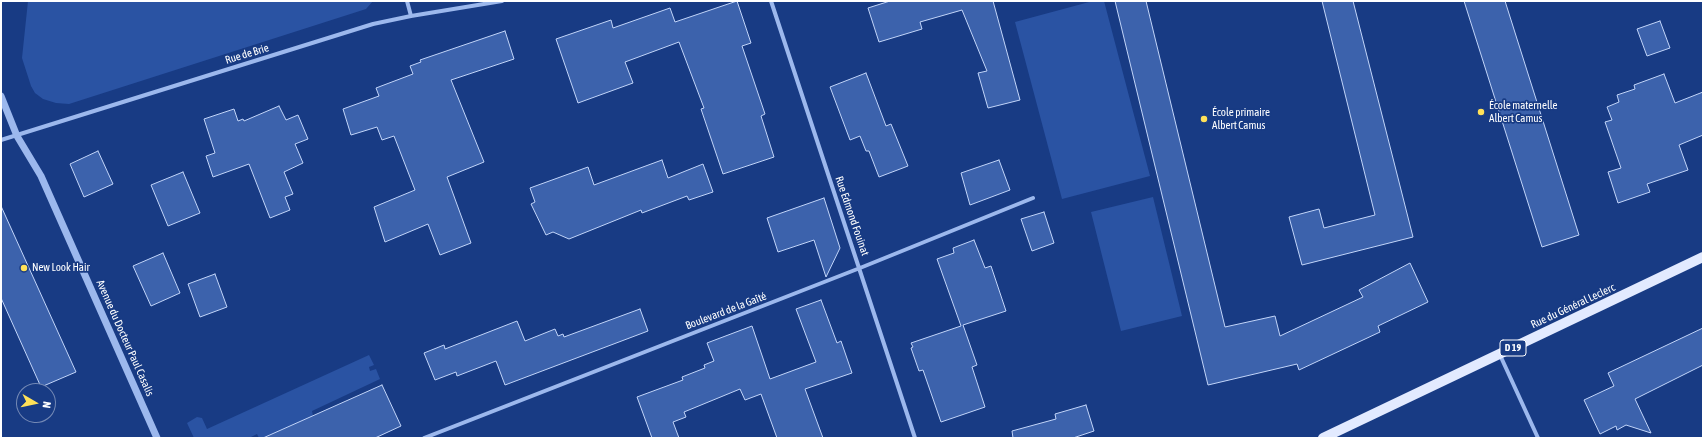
<!DOCTYPE html>
<meta charset="utf-8">
<style>
body{margin:0}
#map{position:relative;width:1704px;height:439px;overflow:hidden;background:#183b84;font-family:"Asap Condensed",sans-serif}
canvas{display:block}
.frame{position:absolute;inset:0;border:2px solid #fff;pointer-events:none}
.north{position:absolute;left:16px;top:383px;width:40px;height:40px;box-sizing:border-box;background:#183b84;border:1px solid #7489b5;border-radius:50%;rotate:99deg;font-size:11px;font-weight:700;line-height:16px;text-align:center;color:#fff}
.north::after{content:'';display:block;margin:auto;width:14px;height:18px;background:#ffe158;clip-path:polygon(50% 0,100% 100%,50% 72%,0 100%)}
</style>
<div id="map">
<canvas width="1704" height="439"></canvas>
<div class="frame"></div>
<div class="north">N</div>
</div>
<script>
const context = document.querySelector('canvas').getContext('2d');
context.lineJoin = 'round';
function fillPath(path, color) { context.fillStyle = color; context.fill(path, 'evenodd'); }
const toPath = rows => new Path2D(rows.map(r => 'M' + r).join(''));
function stroke(path, color, width, dash) { context.strokeStyle = color; context.lineWidth = width; context.lineCap = dash ? 'butt' : 'round'; context.setLineDash(dash || []); context.stroke(path); }
function label(font, color, halo, rows, align = 'center') {
  context.font = font + ' "Asap Condensed",sans-serif'; context.lineWidth = 3.5; context.setLineDash([]); context.textBaseline = 'middle'; context.strokeStyle = halo; context.fillStyle = color; for (const [text, x, y, turn = 0] of rows) {
    context.save(); context.translate(x, y); context.rotate((+turn || 0) * Math.PI / 180); context.textAlign = isNaN(turn) ? turn : align; if (halo) context.strokeText(text, 0, 0); context.fillText(text, 0, 0); context.restore();
  }
}
const green = toPath([
 [28,1,373,1,366,9,69,104,56,103,43,99,35,93,31,86,22,58],
 [1093,1,1104,1,1150,176,1062,199,1015,22],
 [1153,197,1182,316,1121,331,1091,212],
 [369,355,374,365,369,367,370,371,376,369,380,379,312,411,313,416,263,438,259,438,257,434,249,438,194,438,187,423,197,417,202,418,207,429]
]);
const building = toPath([
 [737,1,751,43,742,46,765,114,761,116,774,157,723,174,701,109,704,108,679,42,625,62,633,83,578,103,556,39,611,20,613,28,670,8,675,22,737,1],
 [890,1,993,1,1020,100,988,108,978,73,987,71,962,10,920,22,922,29,879,42,868,8,890,1],
 [1115,1,1146,1,1225,327,1275,316,1280,336,1363,297,1359,290,1410,263,1428,302,1378,326,1380,332,1299,370,1297,364,1208,385,1115,1],
 [1322,1,1353,1,1413,237,1302,265,1289,217,1319,209,1324,228,1375,215,1322,1],
 [1464,1,1505,1,1579,235,1542,247,1464,1],
 [1660,21,1670,48,1647,56,1637,29,1660,21],
 [505,31,514,59,451,80,484,162,447,177,471,243,440,255,428,224,385,242,374,207,415,190,394,136,382,140,377,127,351,135,343,109,379,96,376,88,413,74,410,66,421,62,420,60,505,31],
 [866,73,886,126,891,124,908,166,879,177,869,151,866,151,860,136,850,140,830,87,866,73],
 [1664,74,1675,103,1703,92,1703,135,1679,145,1688,170,1647,184,1650,192,1618,203,1608,172,1621,168,1605,122,1612,120,1607,107,1619,102,1617,95,1635,89,1634,85,1664,74],
 [279,106,286,120,298,115,308,139,295,144,303,163,284,172,293,194,285,197,290,210,270,218,249,164,213,177,206,156,215,153,204,119,234,109,238,121,243,119,244,121,279,106],
 [98,151,113,184,84,197,70,164,98,151],
 [662,160,668,178,703,164,713,192,689,200,687,196,642,213,641,210,569,239,553,232,546,235,531,204,535,202,530,188,588,167,594,185,662,160],
 [999,160,1010,190,970,205,961,173,999,160],
 [183,172,200,213,168,226,151,185,183,172],
 [824,198,840,248,826,277,814,240,778,252,767,218,824,198],
 [1,206,76,372,41,387,1,298,1,206],
 [1044,212,1054,243,1032,251,1021,219,1044,212],
 [974,240,985,268,991,266,1006,311,963,325,977,365,972,367,985,407,941,422,923,370,919,371,911,348,913,347,911,343,961,326,937,259,954,253,953,248,974,240],
 [163,253,180,293,151,306,133,266,163,253],
 [215,274,227,307,200,317,188,284,215,274],
 [821,300,837,343,841,341,852,373,805,389,823,438,777,438,761,394,745,400,740,389,684,412,686,417,673,422,679,438,652,438,637,397,683,380,682,377,705,368,704,365,714,361,707,343,752,326,770,379,816,362,796,309,821,300],
 [640,309,648,331,505,385,496,361,457,376,456,372,435,380,424,353,444,345,445,349,517,321,525,341,555,329,558,336,563,334,564,337,640,309],
 [1703,328,1703,365,1635,399,1651,433,1626,425,1617,430,1616,426,1600,434,1584,400,1614,386,1608,373,1703,328],
 [382,385,401,426,375,438,263,438,382,385],
 [1086,405,1094,431,1073,438,1013,438,1012,431,1056,419,1055,414,1086,405]
]);
const minor = toPath([
 [407,1,411,16],
 [771,1,915,438],
 [1,140,373,24,411,16,502,1],
 [1500,355,1538,438],
 [424,438,860,268,1033,198]
]);
const tertiary = toPath([
 [1,96,17,136,41,176,157,438]
]);
const primary = toPath([
 [1323,438,1703,257]
]);
const markers = [
 [1481,112,4,"#ffe158"],
 [1204,119,4,"#ffe158"],
 [24,268,4,"#ffe158"]
];
const shields = [
 [1513,348,26]
];
const shieldNames = [
 ["D 19",1513,348]
];
const streetNames = [
 ["Rue de Brie",247,54,-17],
 ["Rue Edmond Fouinat",852,216,71],
 ["Rue du Général Leclerc",1573,306,-25],
 ["Boulevard de la Gaîté",726,311,-21],
 ["Avenue du Docteur Paul Casalis",125,338,66]
];
const poiNames = [
 ["École maternelle",1489,106],
 ["Albert Camus",1489,119],
 ["École primaire",1212,113],
 ["Albert Camus",1212,126],
 ["New Look Hair",32,268]
];
fillPath(green, '#2a53a3');
fillPath(building, '#3c62ac');
stroke(building, '#c2d5f9', 1);
stroke(minor, '#9cb8ed', 4);
stroke(tertiary, '#9cb8ed', 7);
stroke(primary, '#e2eaff', 10);
for (const [x, y, r, color] of markers) { const dot = new Path2D(); dot.arc(x, y, r, 0, 2 * Math.PI); context.fillStyle = color; context.fill(dot); stroke(dot, '#183b84', 1.5); }
for (const [x, y, w] of shields) { const box = new Path2D(); box.roundRect(x - w / 2, y - 8, w, 16, 3); context.fillStyle = '#183b84'; context.fill(box); stroke(box, '#fff', 1); }
label('bold 10px', '#fff', null, shieldNames);
label('11px', '#fff', '#183b84', streetNames);
label('11px', '#fff', '#183b84', poiNames, 'left');
</script>
